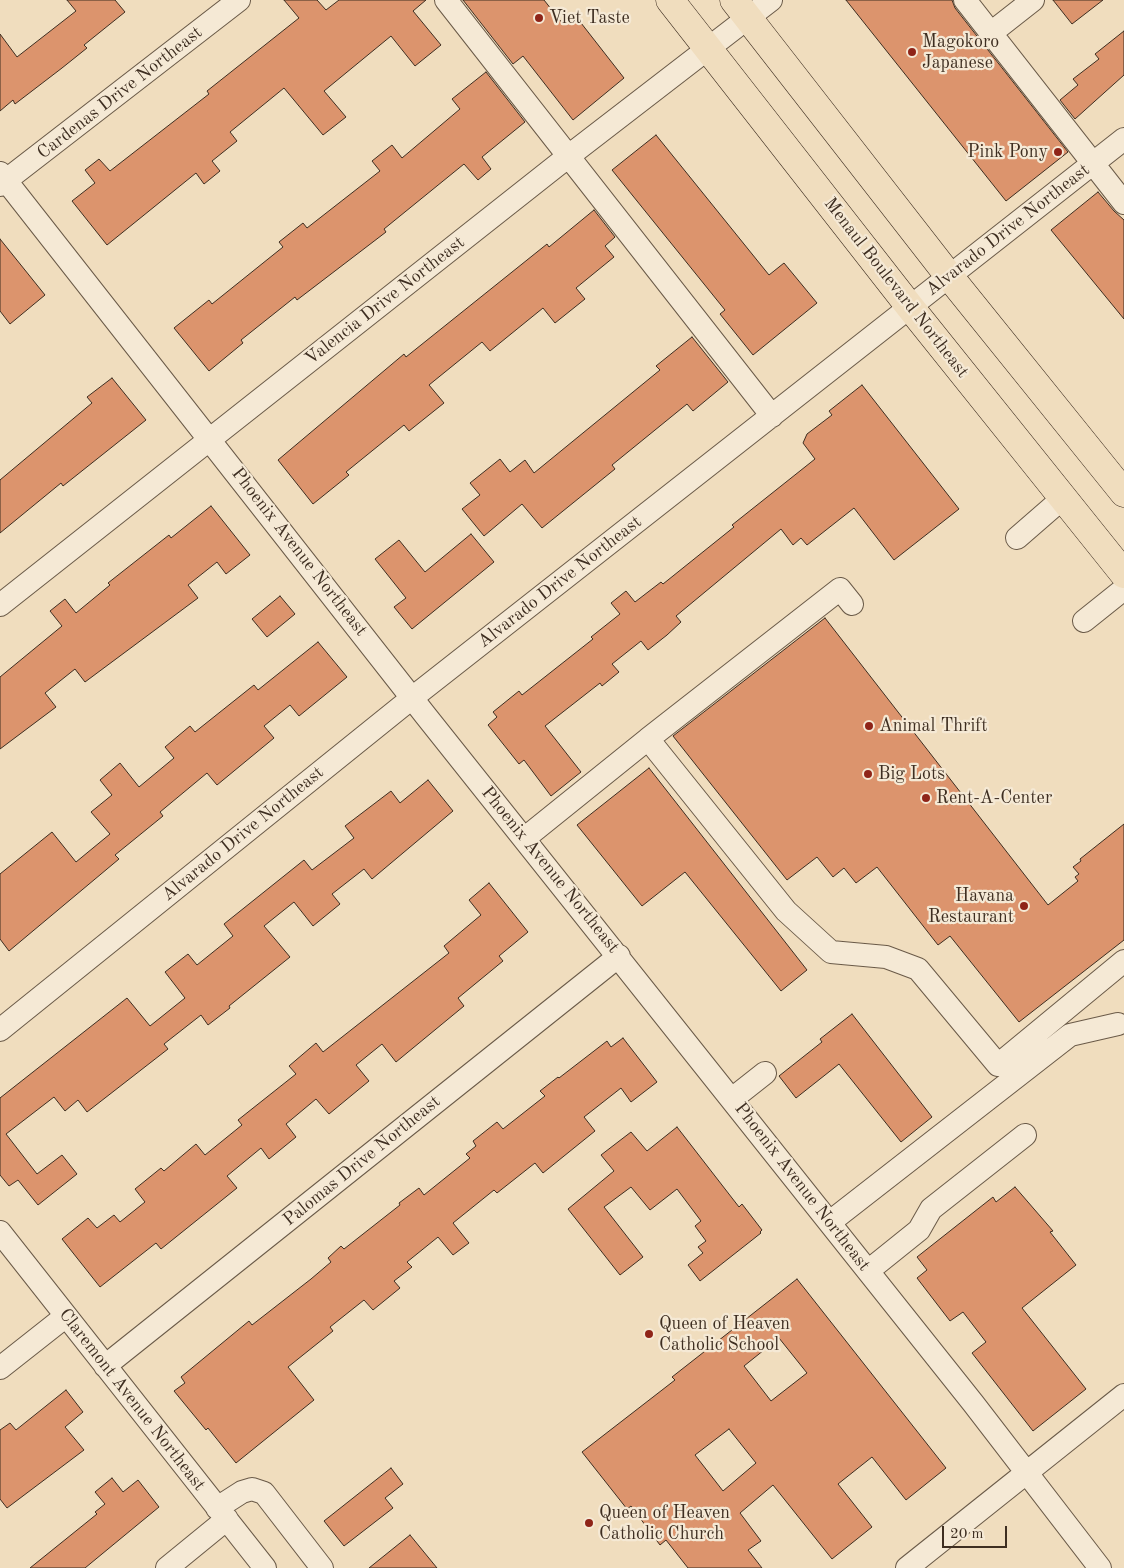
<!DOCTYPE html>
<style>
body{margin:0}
#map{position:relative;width:1124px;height:1568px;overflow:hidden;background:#f0ddbe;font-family:"Old Standard TT",serif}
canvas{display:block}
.scale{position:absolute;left:942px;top:1526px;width:65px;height:22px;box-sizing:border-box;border:2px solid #3e2e21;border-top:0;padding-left:6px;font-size:15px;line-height:18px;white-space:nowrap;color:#3e2e21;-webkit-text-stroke:4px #f5e9d5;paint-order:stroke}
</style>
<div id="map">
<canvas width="1124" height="1568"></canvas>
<div class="scale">20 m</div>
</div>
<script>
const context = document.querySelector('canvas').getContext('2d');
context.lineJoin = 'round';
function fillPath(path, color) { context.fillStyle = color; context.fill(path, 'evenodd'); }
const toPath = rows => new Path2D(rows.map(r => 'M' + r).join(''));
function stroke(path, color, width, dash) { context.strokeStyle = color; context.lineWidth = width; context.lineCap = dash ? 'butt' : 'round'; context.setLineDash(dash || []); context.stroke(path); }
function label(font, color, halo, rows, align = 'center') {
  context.font = font + ' "Old Standard TT",serif'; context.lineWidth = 4.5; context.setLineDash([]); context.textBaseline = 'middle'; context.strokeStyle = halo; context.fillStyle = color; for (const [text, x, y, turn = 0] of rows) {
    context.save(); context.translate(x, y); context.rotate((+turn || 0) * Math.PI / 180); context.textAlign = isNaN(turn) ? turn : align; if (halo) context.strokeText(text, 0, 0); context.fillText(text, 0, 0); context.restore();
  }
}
const building = toPath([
 [67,0,115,0,125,12,84,45,87,48,62,68,15,104,13,100,0,111,0,34,17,57,76,11,67,0],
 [284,0,317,0,326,10,339,0,426,0,413,11,441,45,415,66,391,36,324,91,346,117,323,135,284,88,230,132,237,141,212,161,220,171,204,184,196,173,107,245,72,201,95,183,85,170,99,159,110,171,209,94,207,91,299,18,284,0],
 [463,0,544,0,563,24,574,14,624,78,573,120,523,56,513,64,463,0],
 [846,0,952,0,955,8,1068,152,1006,201,846,0],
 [1053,0,1103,0,1072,24,1053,0],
 [1124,31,1124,75,1075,119,1060,100,1078,85,1073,79,1099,59,1095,54,1124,31],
 [486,72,525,122,482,157,491,169,478,180,464,164,384,229,386,232,297,300,295,297,241,340,243,343,209,371,174,328,209,300,212,304,283,247,279,242,303,223,307,228,380,171,372,161,392,145,402,158,460,109,452,99,486,72],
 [656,135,769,275,784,263,817,303,753,355,720,314,725,310,612,170,656,135],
 [1098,192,1114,211,1124,220,1124,319,1051,230,1098,192],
 [594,210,615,237,605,246,614,257,576,288,585,299,555,323,543,308,490,351,482,342,429,385,444,403,409,431,404,425,346,472,349,475,313,504,278,460,404,354,406,357,547,244,549,247,594,210],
 [0,239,45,295,10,324,0,311,0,239],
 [692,337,728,382,693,411,687,404,612,465,615,469,542,528,522,504,484,536,462,509,480,495,470,483,500,459,510,472,525,460,534,473,660,370,656,366,692,337],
 [112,378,146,420,63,486,61,483,0,533,0,480,92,403,87,397,112,378],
 [862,385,959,509,894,560,854,508,807,545,801,538,793,545,781,529,676,616,681,622,667,635,648,650,641,641,612,664,619,672,602,686,600,683,545,726,581,772,551,796,524,760,519,764,488,725,497,717,493,712,519,691,522,695,593,639,591,637,620,614,611,603,626,591,635,602,661,582,663,584,734,527,732,525,815,459,803,443,807,434,832,415,829,411,862,385],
 [211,506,250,555,226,574,217,562,188,585,198,598,85,682,75,669,45,693,56,707,0,749,0,677,62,626,50,611,65,599,76,613,110,585,108,583,169,535,171,538,211,506],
 [471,534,494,562,412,629,394,607,406,598,375,559,399,540,425,572,471,534],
 [280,596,295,614,267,637,252,619,280,596],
 [825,618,1048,905,1078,881,1075,877,1079,874,1073,867,1081,861,1080,859,1124,824,1124,940,1019,1022,950,936,938,945,877,867,856,883,844,868,833,877,817,857,787,880,673,736,825,618],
 [318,642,347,677,299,716,290,705,264,726,274,738,217,785,207,773,160,812,163,816,115,855,119,859,9,951,0,939,0,874,52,832,76,862,110,834,91,812,112,795,100,780,120,763,139,787,174,758,165,747,190,726,195,732,254,685,258,690,318,642],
 [649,768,807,970,781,991,685,872,642,906,577,825,649,768],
 [428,780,453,811,372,879,364,869,332,894,340,904,313,926,294,902,264,926,290,957,229,1006,230,1008,208,1025,201,1015,164,1044,168,1049,87,1112,78,1100,65,1111,54,1097,6,1134,37,1174,62,1155,77,1174,38,1205,18,1180,9,1186,0,1175,0,1098,127,998,150,1026,185,998,165,972,188,954,197,965,233,936,224,924,304,860,312,870,354,838,345,826,391,791,400,803,428,780],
 [489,883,528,932,499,956,503,961,458,998,464,1006,396,1062,382,1044,356,1065,369,1081,329,1114,316,1099,286,1124,296,1137,269,1159,261,1148,227,1176,237,1188,161,1249,156,1243,100,1287,62,1239,88,1218,97,1228,114,1215,120,1222,145,1202,135,1189,161,1168,164,1171,196,1144,205,1155,242,1125,238,1120,296,1074,289,1066,316,1043,323,1052,449,953,444,946,481,915,469,900,489,883],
 [852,1014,932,1117,901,1142,839,1064,796,1098,779,1076,822,1042,820,1039,852,1014],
 [623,1038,657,1082,631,1102,621,1088,584,1117,595,1131,543,1173,535,1163,497,1193,494,1190,453,1223,469,1243,453,1255,438,1237,407,1262,412,1267,394,1281,400,1288,373,1310,364,1300,330,1327,333,1331,288,1367,314,1400,236,1463,208,1428,206,1430,174,1391,185,1383,181,1377,249,1321,252,1325,311,1279,331,1262,328,1258,341,1246,344,1249,400,1205,399,1203,419,1188,424,1195,470,1158,466,1154,476,1146,473,1141,497,1122,503,1129,545,1096,540,1091,558,1077,559,1078,607,1041,611,1047,623,1038],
 [677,1127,739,1207,742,1204,762,1230,760,1232,761,1233,700,1281,688,1265,703,1253,698,1247,706,1241,695,1226,701,1221,677,1189,650,1210,631,1187,604,1207,643,1257,620,1275,568,1209,614,1171,601,1155,631,1132,647,1151,677,1127],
 [1015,1187,1053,1231,1050,1232,1076,1265,1022,1308,1086,1389,1033,1431,972,1353,986,1342,963,1312,950,1321,917,1278,927,1270,917,1257,993,1197,996,1202,1015,1187],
 [797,1279,946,1468,906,1500,872,1457,838,1484,872,1527,832,1559,773,1485,740,1513,761,1541,748,1550,762,1568,688,1568,666,1540,660,1545,631,1506,627,1509,582,1452,675,1380,672,1377,797,1279],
 [779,1338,807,1373,771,1401,744,1366,779,1338],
 [729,1429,756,1463,723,1491,695,1455,729,1429],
 [66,1390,83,1412,65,1427,84,1450,7,1508,0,1499,0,1430,10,1423,16,1430,66,1390],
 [391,1468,403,1484,385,1498,393,1508,344,1546,324,1521,391,1468],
 [112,1478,123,1492,138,1480,159,1507,85,1568,30,1568,97,1514,95,1512,105,1504,95,1492,112,1478],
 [410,1535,437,1568,369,1568,410,1535]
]);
const minor = toPath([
 [446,0,772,416],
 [965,0,1124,203],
 [991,33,1033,0],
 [0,173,426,716,973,1403,1100,1568],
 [0,185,239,0],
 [1017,538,1063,498],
 [0,605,570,155,771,0],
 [1084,621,1124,589],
 [648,739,840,589,852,604],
 [525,838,648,739,786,911,831,952,886,957,918,969,998,1065,1124,961],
 [0,1030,412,698,1124,139],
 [732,1099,765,1073],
 [830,1222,1070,1035,1118,1024],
 [0,1232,265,1568],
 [868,1271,919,1230,931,1209,1025,1135],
 [105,1366,619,956],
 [0,1368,66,1316],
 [217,1508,242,1492,252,1489,264,1493,322,1568],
 [167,1568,227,1519],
 [907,1568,1124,1395]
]);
const major = toPath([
 [670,0,910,307,1124,574],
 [734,0,949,276,1124,493]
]);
const markers = [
 [539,18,5,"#8f2418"],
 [912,52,5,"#8f2418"],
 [1058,152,5,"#8f2418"],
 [869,726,5,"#8f2418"],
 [868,774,5,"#8f2418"],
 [926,798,5,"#8f2418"],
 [1024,906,5,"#8f2418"],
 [649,1334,5,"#8f2418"],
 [589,1523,5,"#8f2418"]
];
const poiNames = [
 ["Viet Taste",549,18],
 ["Magokoro",922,42],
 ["Japanese",922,63],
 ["Pink Pony",1048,152,"right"],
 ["Animal Thrift",879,726],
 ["Big Lots",878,774],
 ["Rent-A-Center",936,798],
 ["Havana",1014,896,"right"],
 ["Restaurant",1014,917,"right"],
 ["Queen of Heaven",659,1324],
 ["Catholic School",659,1345],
 ["Queen of Heaven",599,1513],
 ["Catholic Church",599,1534]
];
const streetNames = [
 ["Cardenas Drive Northeast",120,93,-38],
 ["Alvarado Drive Northeast",1008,230,-38],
 ["Menaul Boulevard Northeast",896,288,52],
 ["Valencia Drive Northeast",385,301,-38],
 ["Phoenix Avenue Northeast",299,552,52],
 ["Alvarado Drive Northeast",560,582,-38],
 ["Alvarado Drive Northeast",243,834,-39],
 ["Phoenix Avenue Northeast",550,870,51],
 ["Palomas Drive Northeast",362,1161,-39],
 ["Phoenix Avenue Northeast",802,1187,52],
 ["Claremont Avenue Northeast",132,1400,52]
];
fillPath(building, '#dc946d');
stroke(building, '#3e2e21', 1);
stroke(minor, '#6a5a48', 24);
stroke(major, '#3e2e21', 29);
stroke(minor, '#f5e9d5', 22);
stroke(major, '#f0ddbe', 28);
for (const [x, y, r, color] of markers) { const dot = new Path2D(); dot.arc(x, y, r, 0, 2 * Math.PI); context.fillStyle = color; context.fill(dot); stroke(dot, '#f5e9d5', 2); }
label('18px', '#3e2e21', '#f5e9d5', poiNames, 'left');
label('18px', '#3e2e21', '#f5e9d5', streetNames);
</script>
